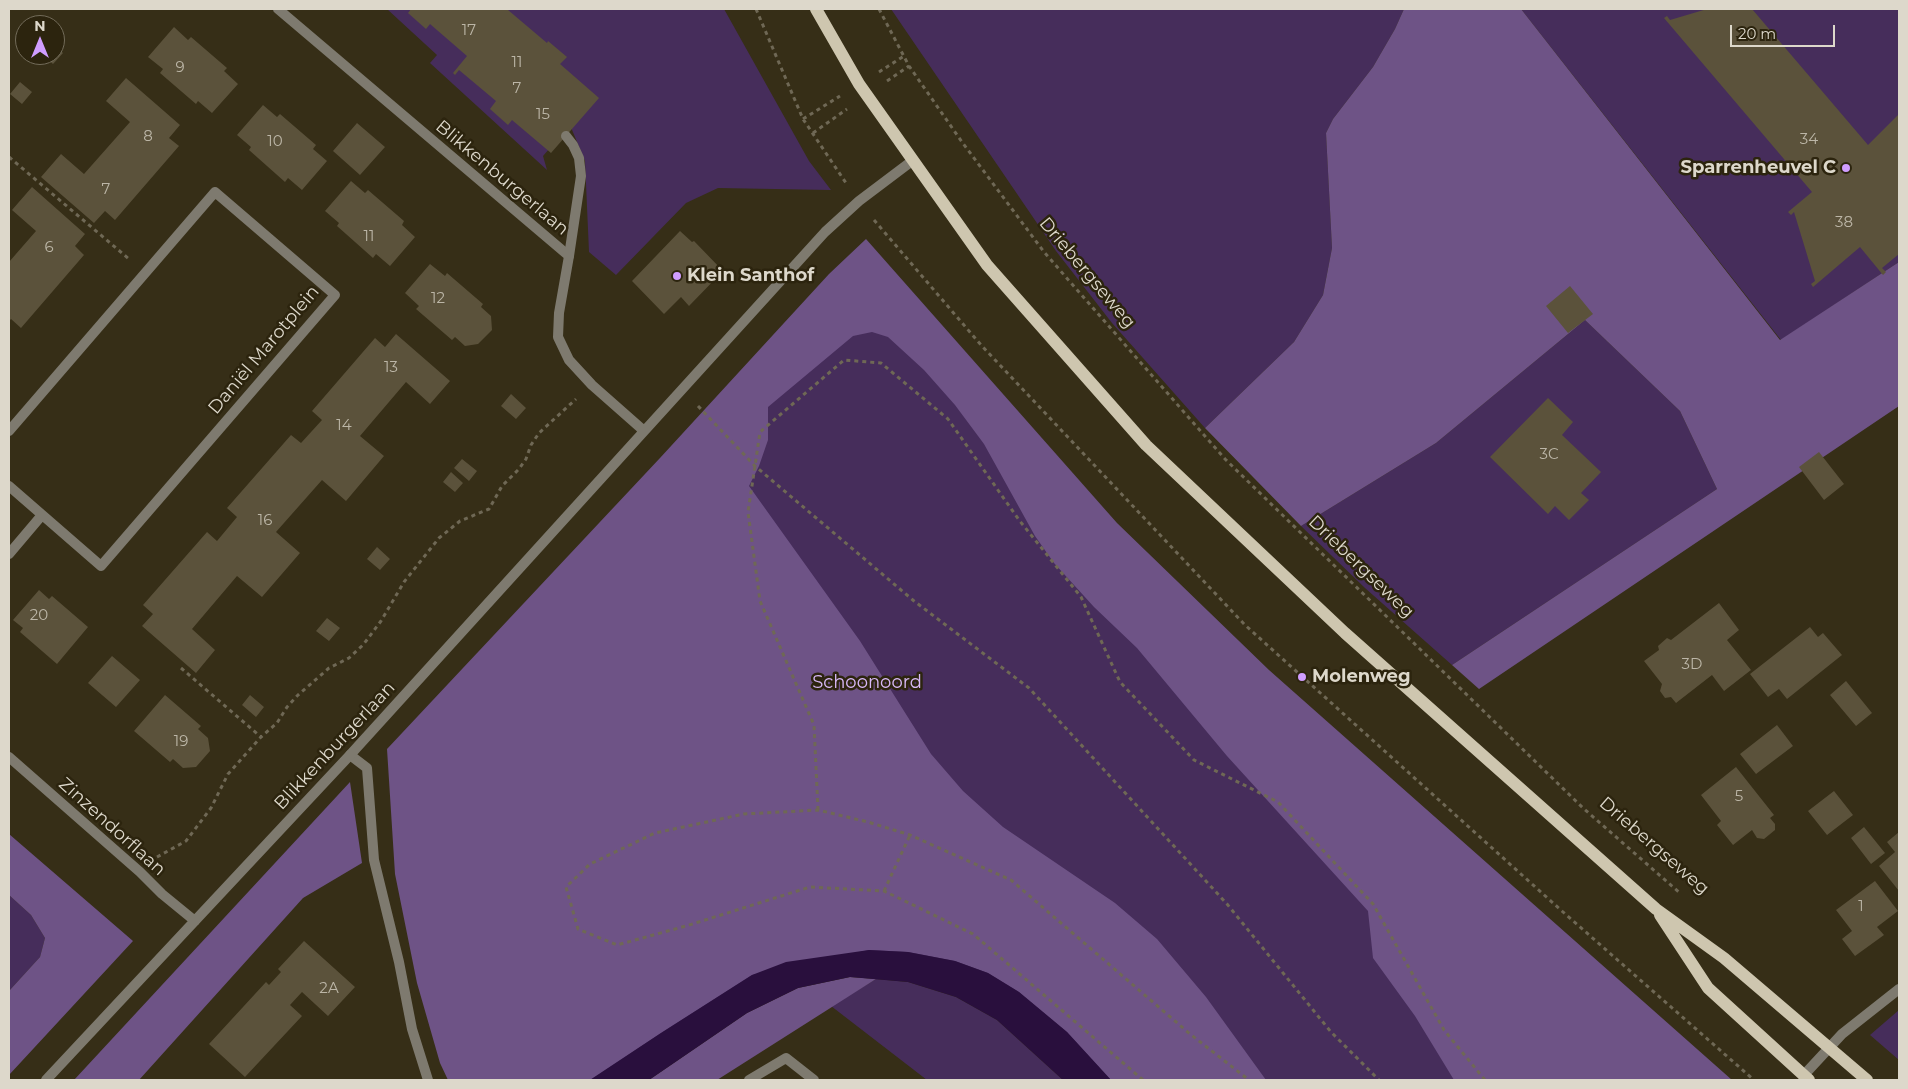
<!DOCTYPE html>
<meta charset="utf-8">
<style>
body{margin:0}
#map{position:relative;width:1908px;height:1089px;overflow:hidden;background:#362e17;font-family:Montserrat,sans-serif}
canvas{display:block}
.frame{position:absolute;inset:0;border:10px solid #ddd8cb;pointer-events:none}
.north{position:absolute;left:15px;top:15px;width:50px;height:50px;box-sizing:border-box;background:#2c240e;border:1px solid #736c5a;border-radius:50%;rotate:0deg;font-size:14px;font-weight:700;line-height:20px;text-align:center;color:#ddd8cb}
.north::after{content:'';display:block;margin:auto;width:18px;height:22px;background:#d09dff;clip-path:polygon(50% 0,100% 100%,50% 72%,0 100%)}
.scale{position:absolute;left:1730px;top:25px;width:105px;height:22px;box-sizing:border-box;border:2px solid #ddd8cb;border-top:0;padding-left:6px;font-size:15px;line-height:18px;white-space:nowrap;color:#ddd8cb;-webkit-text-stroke:4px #2c240e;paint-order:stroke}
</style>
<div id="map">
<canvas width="1908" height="1089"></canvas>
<div class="frame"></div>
<div class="north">N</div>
<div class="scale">20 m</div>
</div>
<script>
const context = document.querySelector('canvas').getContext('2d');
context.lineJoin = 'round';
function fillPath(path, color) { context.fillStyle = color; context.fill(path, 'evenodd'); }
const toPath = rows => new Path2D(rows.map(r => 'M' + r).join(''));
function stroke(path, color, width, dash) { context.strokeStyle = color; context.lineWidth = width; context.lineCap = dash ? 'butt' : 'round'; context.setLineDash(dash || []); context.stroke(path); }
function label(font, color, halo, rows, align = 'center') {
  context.font = font + ' Montserrat,sans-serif'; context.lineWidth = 5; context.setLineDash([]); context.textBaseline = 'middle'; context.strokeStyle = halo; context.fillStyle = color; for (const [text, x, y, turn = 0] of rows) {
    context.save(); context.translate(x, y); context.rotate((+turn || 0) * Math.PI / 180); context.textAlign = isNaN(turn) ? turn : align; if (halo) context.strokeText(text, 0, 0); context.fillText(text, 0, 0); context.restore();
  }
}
const green = toPath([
 [387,9,724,9,809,161,831,190,718,188,686,203,616,275,589,252,585,161,570,125,543,156,547,170,430,63,437,55],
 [891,9,1404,9,1395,29,1373,67,1333,119,1326,133,1332,248,1323,295,1294,342,1205,428,1112,323,1056,251],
 [1521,9,1899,9,1899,262,1781,340],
 [870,259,1178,607,1717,1080,1083,1080,1021,1016,899,964,765,985,609,1080,464,1080,395,777],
 [1585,320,1680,411,1717,489,1452,665,1365,588,1301,526,1436,443],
 [9,895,31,915,45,938,40,957,9,991],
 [876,979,908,982,956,997,997,1020,1063,1080,927,1080,831,1006],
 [1899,1010,1899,1060,1870,1035]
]);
const forest = toPath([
 [1404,9,1521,9,1780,340,1899,262,1899,406,1479,689,1452,665,1717,489,1680,411,1585,320,1436,443,1301,526,1205,428,1294,342,1323,295,1332,248,1326,133,1333,119,1373,67,1395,29],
 [866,239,1117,523,1269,670,1732,1080,1454,1080,1415,1016,1373,958,1368,911,1227,756,1137,648,1094,607,1054,563,1035,536,984,444,955,405,924,370,888,337,872,332,853,336,768,407,768,440,759,466,749,486,860,641,931,754,963,791,1003,827,1115,903,1157,939,1206,997,1266,1080,1111,1080,1067,1032,1019,992,988,973,955,961,908,952,869,950,752,975,661,1033,590,1080,448,1080,440,1063,417,983,395,874,387,749,660,458,829,274],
 [350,782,362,863,303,898,139,1080,74,1080],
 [9,834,133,941,9,1075,9,991,40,957,45,938,31,915,9,895],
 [850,977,876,979,717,1080,649,1080,747,1013,798,988]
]);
const water = toPath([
 [869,950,908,952,955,961,988,973,1019,992,1067,1032,1111,1080,1063,1080,997,1020,956,997,908,982,850,977,798,988,747,1013,649,1080,590,1080,661,1033,752,975,786,962]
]);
const building = toPath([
 [411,9,509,9,508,10,547,43,548,41,567,57,560,64,599,98,551,153,512,120,508,125,490,109,496,101,459,70,455,75,453,73,467,56,430,24,426,29,408,13],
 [1707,9,1752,9,1868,145,1899,114,1899,254,1882,268,1886,272,1883,275,1860,247,1813,287,1811,284,1815,281,1794,212,1791,215,1788,212,1812,192,1664,18,1667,16,1670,20],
 [174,27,188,40,191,37,227,68,224,71,238,84,212,113,198,101,196,104,160,73,163,69,148,57],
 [55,46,63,53,53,64,44,56,55,55],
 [126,78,180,125,169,138,179,146,115,220,105,211,94,223,41,177,61,154,84,174,130,122,106,101],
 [20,82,32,92,22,104,10,94],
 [263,105,277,117,280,114,316,145,313,149,327,161,302,190,288,178,285,182,249,150,251,147,237,135],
 [357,123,385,147,360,175,333,151],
 [351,181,365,193,368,190,404,221,402,225,415,237,390,266,376,254,373,258,337,226,339,223,325,211],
 [32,187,85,234,75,246,84,255,21,328,11,319,9,321,9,262,36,231,12,210],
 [680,231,692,242,694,241,723,271,689,306,681,297,664,314,632,281],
 [430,264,445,276,447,273,483,304,481,307,491,316,492,330,478,344,465,346,455,337,452,340,416,309,419,306,405,293],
 [1570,286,1593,314,1568,333,1546,306],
 [396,334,450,381,430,404,406,382,360,436,384,456,346,501,322,480,276,532,300,553,262,597,237,576,192,629,215,650,196,673,142,626,153,614,143,605,207,532,217,541,237,517,227,508,291,435,301,443,322,420,312,411,375,338,385,347],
 [511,394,526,408,516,419,501,406],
 [1548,398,1573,422,1562,435,1601,472,1581,493,1589,500,1569,520,1555,506,1548,514,1490,457],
 [1819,452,1844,484,1824,500,1799,467],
 [462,459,477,471,469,481,454,468],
 [451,472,463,483,455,492,443,482],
 [377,547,390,559,380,570,367,559],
 [39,590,49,599,52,596,88,627,57,664,20,632,23,628,13,620],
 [1719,603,1739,630,1727,640,1751,670,1724,691,1712,675,1676,703,1671,697,1665,698,1660,691,1662,684,1644,661,1659,650,1658,646,1667,638,1671,640],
 [327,618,340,628,329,641,316,631],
 [1810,627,1818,637,1823,633,1842,655,1787,699,1779,689,1768,697,1750,674],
 [112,656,140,680,116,707,88,683],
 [1846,681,1872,713,1856,726,1830,695],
 [165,695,201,726,198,729,208,738,210,751,196,767,183,768,173,759,170,762,134,731],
 [250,695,264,707,256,717,242,705],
 [1777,725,1793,746,1756,774,1740,754],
 [1736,767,1774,815,1770,818,1775,824,1775,830,1764,839,1757,838,1752,830,1733,845,1717,825,1721,821,1701,795],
 [1834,791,1853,815,1827,835,1808,811],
 [1864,827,1885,853,1871,864,1851,838],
 [1899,832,1899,891,1879,866,1895,852,1887,842],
 [1875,881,1898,911,1877,927,1884,935,1855,956,1842,939,1852,931,1836,910],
 [304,941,355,987,328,1016,302,992,290,1005,302,1016,245,1077,209,1044,266,982,269,985,281,972,278,969]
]);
const path = toPath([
 [756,9,803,119,846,183],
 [879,9,909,66,962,142,1044,252,1225,459,1583,808,1681,894],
 [879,72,904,56],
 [887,81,909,66],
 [803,119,840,96],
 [813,133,847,109],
 [9,157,129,259],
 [874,220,981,345,1245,625,1563,912,1754,1080],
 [698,406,755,466,914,601,1029,688,1227,904,1331,1032,1379,1080],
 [181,668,261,737],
 [818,810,814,725,760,601,748,512,755,466,760,432,844,360,881,363,948,419,1019,520,1081,597,1120,682,1194,760,1278,802,1373,904,1444,1030,1485,1080],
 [157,857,186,841,211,808,228,774,261,737,277,723,287,707,298,695,329,668,349,658,363,645,381,621,404,582,439,538,460,521,489,509,502,486,519,469,526,459,531,445,539,433,576,399],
 [884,891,910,835],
 [1143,1080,973,934,884,891,810,887,686,926,617,945,578,929,566,887,590,864,655,833,744,814,818,810,868,822,910,835,1011,880,1190,1034,1249,1080]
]);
const lane = toPath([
 [566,136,573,145,579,158,581,176,569,256],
 [350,755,367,768,374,860,399,962,412,1029,428,1080],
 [749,1080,786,1058,814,1080]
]);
const street = toPath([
 [278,9,569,256,559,313,558,337,569,360,592,385,643,430],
 [9,431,215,192,335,295,101,566,9,486],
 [9,554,42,515],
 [9,757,140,872,162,894,195,921],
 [1803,1076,1842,1034,1899,989],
 [46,1080,350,755,825,232,859,201,912,161]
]);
const primary = toPath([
 [816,9,859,84,987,265,1146,445,1345,633,1656,909,1724,958,1867,1080],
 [1660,915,1708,988,1809,1080]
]);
const markers = [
 [1846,168,5,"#d09dff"],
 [677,276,5,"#d09dff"],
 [1302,677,5,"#d09dff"]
];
const numberNames = [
 ["17",469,31],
 ["11",517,63],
 ["9",180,68],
 ["7",517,89],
 ["15",543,115],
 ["8",148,137],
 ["34",1809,140],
 ["10",275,142],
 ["7",106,190],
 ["38",1844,223],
 ["11",369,237],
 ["6",49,248],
 ["12",438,299],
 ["13",391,368],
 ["14",344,426],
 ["3C",1549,455],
 ["16",265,521],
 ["20",39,616],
 ["3D",1692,665],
 ["19",181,742],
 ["5",1739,797],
 ["1",1861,907],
 ["2A",329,989]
];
const poiNames = [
 ["Sparrenheuvel C",1836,168,"right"],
 ["Klein Santhof",687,276],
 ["Molenweg",1312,677]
];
const streetNames = [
 ["Blikkenburgerlaan",502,178,40],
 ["Driebergseweg",1087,273,50],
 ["Daniël Marotplein",264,350,-50],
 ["Driebergseweg",1361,567,44],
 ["Blikkenburgerlaan",335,746,-47],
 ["Zinzendorflaan",112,827,42],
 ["Driebergseweg",1654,846,41]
];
const parkNames = [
 ["Schoonoord",867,683]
];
fillPath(green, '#462d5b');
fillPath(forest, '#6e5386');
fillPath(water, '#290f3d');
fillPath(building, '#5b523b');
stroke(path, '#6f6855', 3, [4, 4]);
stroke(lane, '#7e7a6f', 10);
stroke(street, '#7e7a6f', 10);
stroke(primary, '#cec6af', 12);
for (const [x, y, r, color] of markers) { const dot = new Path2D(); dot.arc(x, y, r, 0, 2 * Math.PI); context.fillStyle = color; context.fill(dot); stroke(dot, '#2c240e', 2); }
label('15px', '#bcb6a7', null, numberNames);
label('bold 18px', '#ddd8cb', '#2c240e', poiNames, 'left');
label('18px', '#ddd8cb', '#2c240e', streetNames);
label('18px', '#d8b9f8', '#2c240e', parkNames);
</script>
